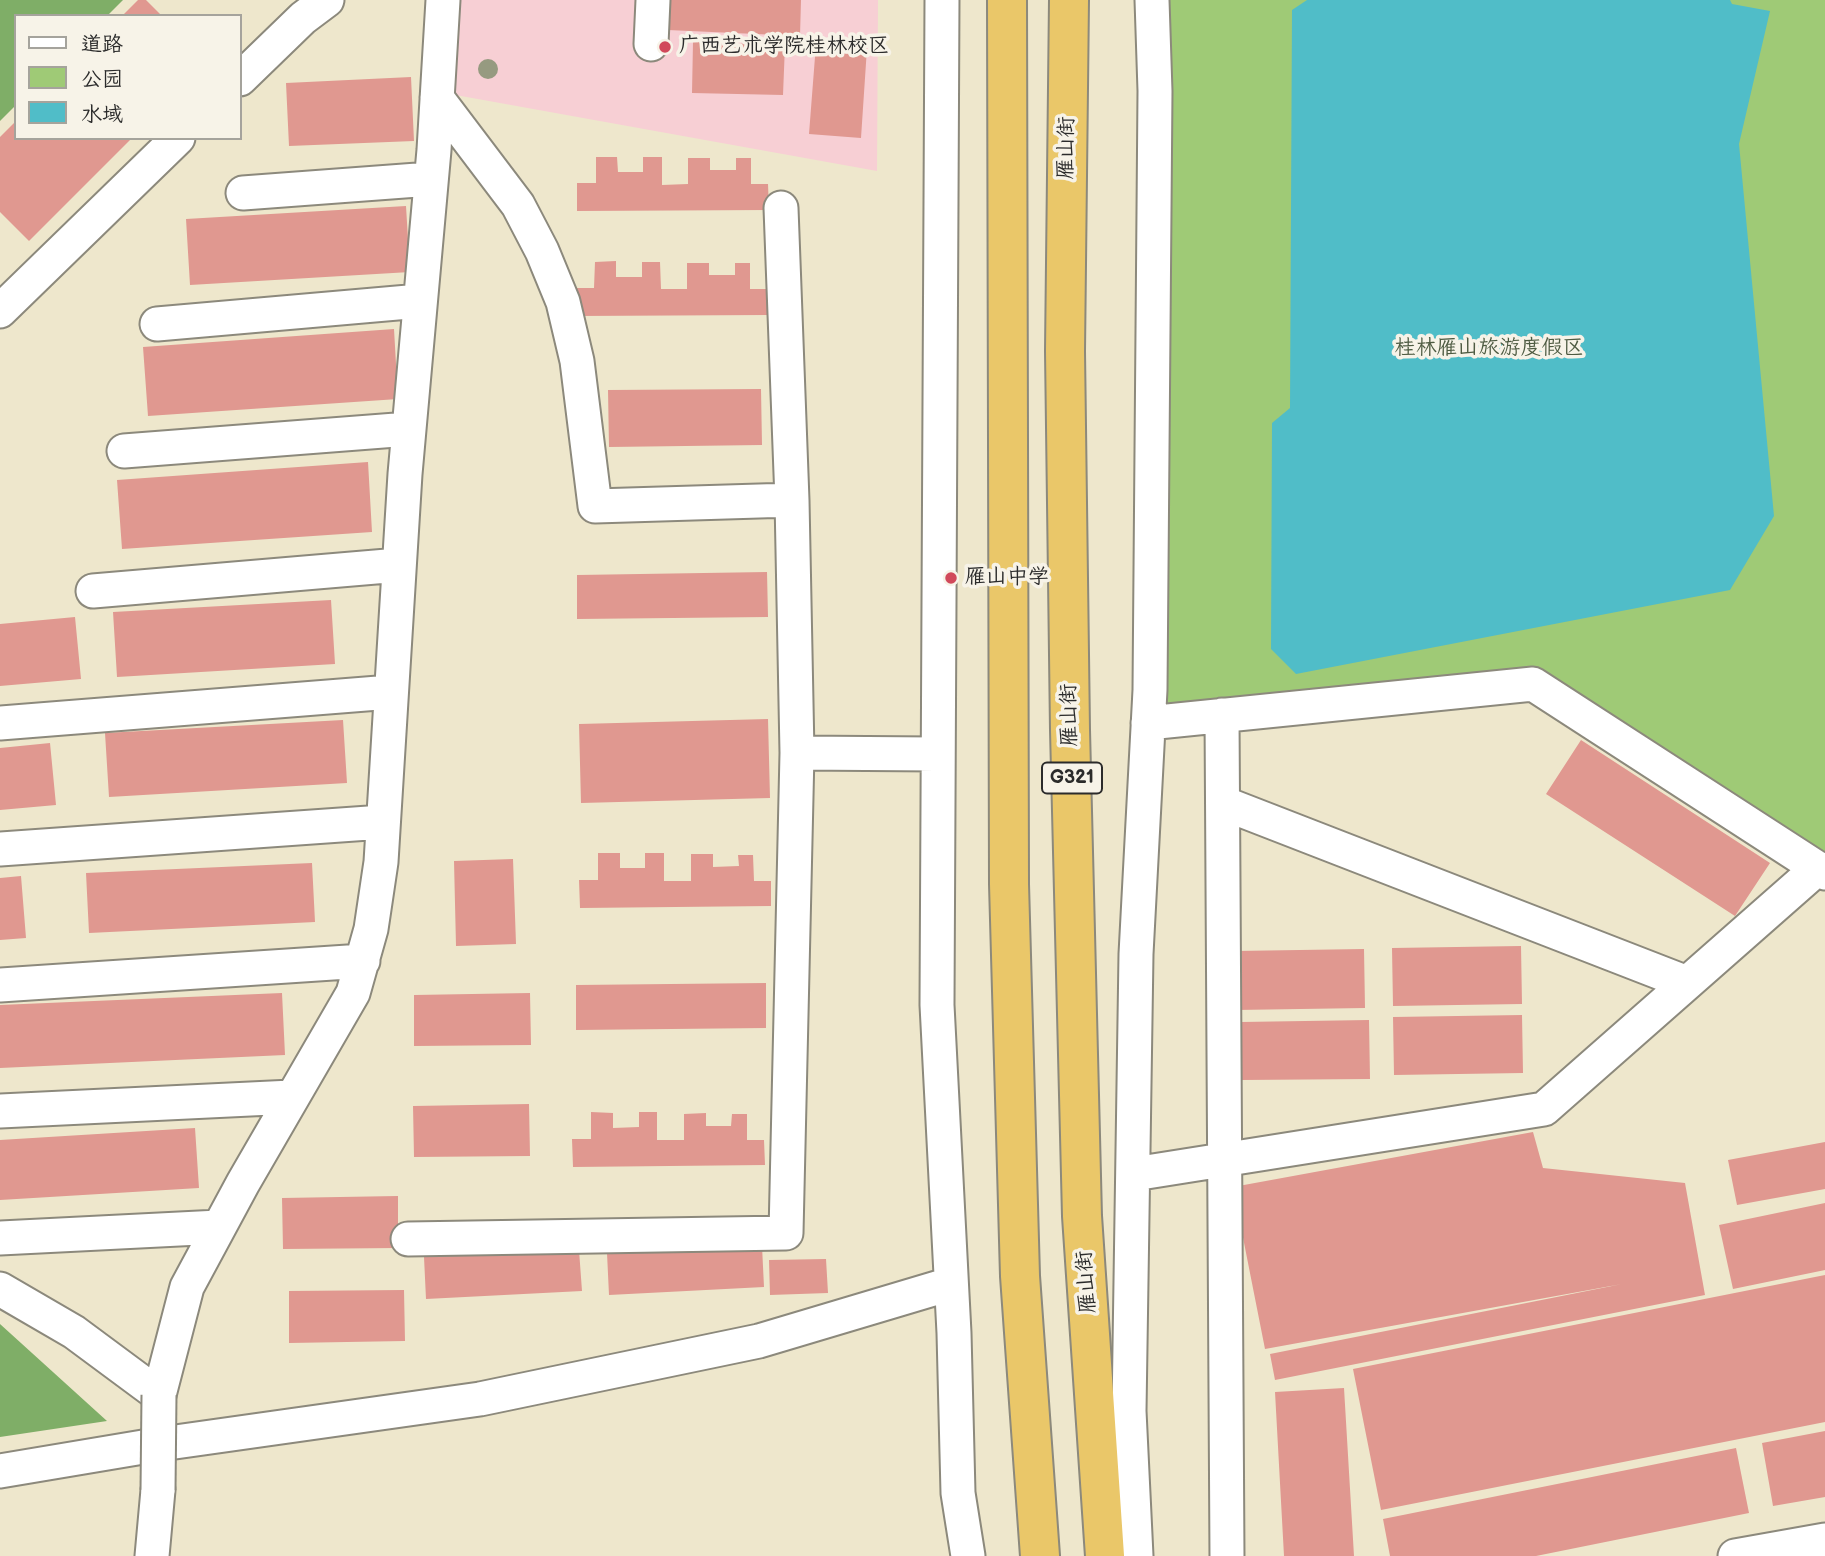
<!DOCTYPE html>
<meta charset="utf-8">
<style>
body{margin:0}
#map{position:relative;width:1825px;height:1556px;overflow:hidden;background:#eee7cc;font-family:"Balsamiq Sans","LXGW WenKai TC",sans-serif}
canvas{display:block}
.legend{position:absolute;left:14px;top:14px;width:228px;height:126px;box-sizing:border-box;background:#f7f3e8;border:2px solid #a5a39c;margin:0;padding:9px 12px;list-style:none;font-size:21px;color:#2b2b2b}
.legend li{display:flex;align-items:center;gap:14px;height:35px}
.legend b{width:35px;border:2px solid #a5a39c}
</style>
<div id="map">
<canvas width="1825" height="1556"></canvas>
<ul class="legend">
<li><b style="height:9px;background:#fff"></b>道路</li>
<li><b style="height:19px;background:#9fca76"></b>公园</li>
<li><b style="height:19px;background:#50bdc8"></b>水域</li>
</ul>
</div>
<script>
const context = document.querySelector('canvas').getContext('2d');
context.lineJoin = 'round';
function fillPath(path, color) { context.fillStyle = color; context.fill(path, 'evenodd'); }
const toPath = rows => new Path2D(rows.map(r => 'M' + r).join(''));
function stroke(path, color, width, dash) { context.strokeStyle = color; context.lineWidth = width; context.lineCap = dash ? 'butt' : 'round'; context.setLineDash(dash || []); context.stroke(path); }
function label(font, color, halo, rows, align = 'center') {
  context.font = font + ' "Balsamiq Sans","LXGW WenKai TC",sans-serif'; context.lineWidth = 7; context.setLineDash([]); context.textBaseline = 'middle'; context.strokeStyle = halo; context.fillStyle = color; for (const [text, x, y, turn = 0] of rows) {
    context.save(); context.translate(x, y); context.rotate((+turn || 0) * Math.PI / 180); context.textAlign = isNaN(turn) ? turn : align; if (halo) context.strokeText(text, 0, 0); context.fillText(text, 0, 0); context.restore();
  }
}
const built = toPath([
 [457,0,878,0,877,171,450,94]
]);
const green = toPath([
 [1152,0,1825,0,1825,873,1533,684,1148,723]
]);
const forest = toPath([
 [0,0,123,0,107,16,16,16,16,105,0,121],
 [0,1324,107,1421,0,1437]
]);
const water = toPath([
 [1307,0,1730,0,1732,4,1770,11,1739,144,1774,516,1730,590,1296,674,1271,649,1272,423,1290,408,1292,10]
]);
const building = toPath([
 [138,0,146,0,162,16,122,16],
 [669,0,801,0,800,36,668,30],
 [693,42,785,45,783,95,692,93],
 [816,44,867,48,861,138,809,134],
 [411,77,414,141,289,146,286,83],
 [16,121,16,138,132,138,29,241,0,212,0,137],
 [596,157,617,157,618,172,643,172,643,157,662,157,662,185,688,184,688,158,710,158,710,170,736,170,736,158,751,158,751,184,768,184,769,210,577,211,577,183,596,183],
 [406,206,410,272,190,285,186,219],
 [616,261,616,277,642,277,642,262,660,262,661,289,687,289,687,263,709,263,709,275,735,275,735,263,750,263,750,289,767,289,768,315,576,316,576,288,594,288,595,262],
 [394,329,398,399,148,416,143,347],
 [761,389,762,445,609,447,608,390],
 [368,462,372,532,122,549,117,480],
 [767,572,768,617,577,619,577,575],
 [331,600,335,664,117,677,113,612],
 [75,617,81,679,0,686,0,624],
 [768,719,770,798,581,803,579,724],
 [343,720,347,783,109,797,105,733],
 [1581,740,1770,863,1735,916,1546,794],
 [50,743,56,805,0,810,0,748],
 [598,853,620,853,620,868,645,868,645,853,664,853,664,881,691,881,691,854,713,854,713,867,739,866,738,855,753,855,754,881,771,881,771,906,580,908,579,880,598,880],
 [513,859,516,944,456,946,454,861],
 [312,863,315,922,89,933,86,873],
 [21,876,26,938,0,940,0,878],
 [1521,946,1522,1004,1393,1006,1392,948],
 [1364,949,1365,1008,1236,1010,1235,951],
 [766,983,766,1028,576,1030,576,985],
 [282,993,285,1055,0,1068,0,1005],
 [530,993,531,1045,414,1046,414,995],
 [1522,1015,1523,1073,1394,1075,1393,1017],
 [1369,1020,1370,1079,1241,1080,1241,1022],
 [529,1104,530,1156,414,1157,413,1106],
 [591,1112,613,1113,613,1128,639,1127,639,1112,657,1112,657,1140,684,1140,684,1114,706,1113,706,1126,731,1126,732,1114,747,1114,747,1140,764,1140,765,1165,573,1167,572,1139,591,1139],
 [195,1128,199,1188,0,1200,0,1140],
 [1533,1132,1543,1168,1685,1183,1705,1295,1275,1380,1270,1354,1622,1284,1265,1349,1233,1187],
 [1825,1142,1825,1189,1737,1205,1728,1160],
 [398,1196,398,1248,283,1249,282,1198],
 [1825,1203,1825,1270,1733,1289,1719,1225],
 [762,1246,764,1287,609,1295,607,1253],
 [579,1250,582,1291,426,1299,424,1257],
 [826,1259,828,1293,770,1295,769,1260],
 [1825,1275,1825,1422,1381,1510,1353,1369],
 [404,1290,405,1341,289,1343,289,1291],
 [1344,1388,1354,1556,1284,1556,1275,1392],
 [1825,1431,1825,1497,1773,1506,1762,1443],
 [1736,1448,1749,1513,1536,1556,1390,1556,1383,1519]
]);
const minor = toPath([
 [942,0,937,1005,954,1333,958,1493,968,1556],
 [651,44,653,0],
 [240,79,303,18,327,0],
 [437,98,518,205,542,251,563,302,577,361,595,506,792,500],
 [243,193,431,179],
 [0,311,178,138],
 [157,324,420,301],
 [124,451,409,429],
 [93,591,399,565],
 [1222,715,1227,1556],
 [0,723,391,692],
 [1148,723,1533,684,1825,873],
 [797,753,936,754],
 [1223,803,1687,983],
 [0,849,383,822],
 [0,985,363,961],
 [0,1111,292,1097],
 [1134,1174,1544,1109,1818,868],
 [0,1238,219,1227],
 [408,1239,786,1233,797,753,792,500,781,208],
 [0,1289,74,1332,159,1395,187,1287,243,1183,353,993,371,929,381,862,405,474,434,150,443,0],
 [0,1471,161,1444,480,1399,759,1341,950,1284],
 [152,1556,158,1490],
 [1136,1556,1129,1411,1136,954,1150,690,1155,91,1152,0],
 [1735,1556,1825,1540]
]);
const highway = toPath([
 [1007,0,1009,884,1020,1276,1040,1556],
 [1069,0,1065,351,1070,730,1082,1216,1105,1556]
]);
const minorBridge = toPath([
 [158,1490,159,1395]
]);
const trees = [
 [488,69]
];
const markers = [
 [665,47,7,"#d1495b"],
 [951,578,7,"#d1495b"]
];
const shields = [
 [1072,778,60]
];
const shieldNames = [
 ["G321",1072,778]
];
const poiNames = [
 ["广西艺术学院桂林校区",679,47],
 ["雁山中学",965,578]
];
const streetNames = [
 ["雁山街",1067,148,-89],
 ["雁山街",1070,715,-91],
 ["雁山街",1087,1282,-94]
];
const parkNames = [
 ["桂林雁山旅游度假区",1489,349]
];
fillPath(built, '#f7cfd4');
fillPath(green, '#9fca76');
fillPath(forest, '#7fae67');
fillPath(water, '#50bdc8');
fillPath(building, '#e09890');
stroke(minor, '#8c897c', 37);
stroke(highway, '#8c897c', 42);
stroke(minor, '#fff', 33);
stroke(highway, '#eac769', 38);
stroke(minorBridge, '#8c897c', 37, []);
stroke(minorBridge, '#fff', 33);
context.fillStyle = '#969a80';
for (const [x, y] of trees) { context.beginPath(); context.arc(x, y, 10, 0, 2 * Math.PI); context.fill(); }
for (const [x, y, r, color] of markers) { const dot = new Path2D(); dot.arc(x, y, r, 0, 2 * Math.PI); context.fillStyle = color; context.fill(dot); stroke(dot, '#f7f3e8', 2.5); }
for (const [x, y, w] of shields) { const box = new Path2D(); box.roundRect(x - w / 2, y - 15.5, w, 31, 5); context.fillStyle = '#f7f3e8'; context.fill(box); stroke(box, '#2b2b2b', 2); }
label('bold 19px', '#2b2b2b', null, shieldNames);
label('21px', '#2b2b2b', '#f7f3e8', poiNames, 'left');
label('21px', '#2b2b2b', '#f7f3e8', streetNames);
label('21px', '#4e5b42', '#f7f3e8', parkNames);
</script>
